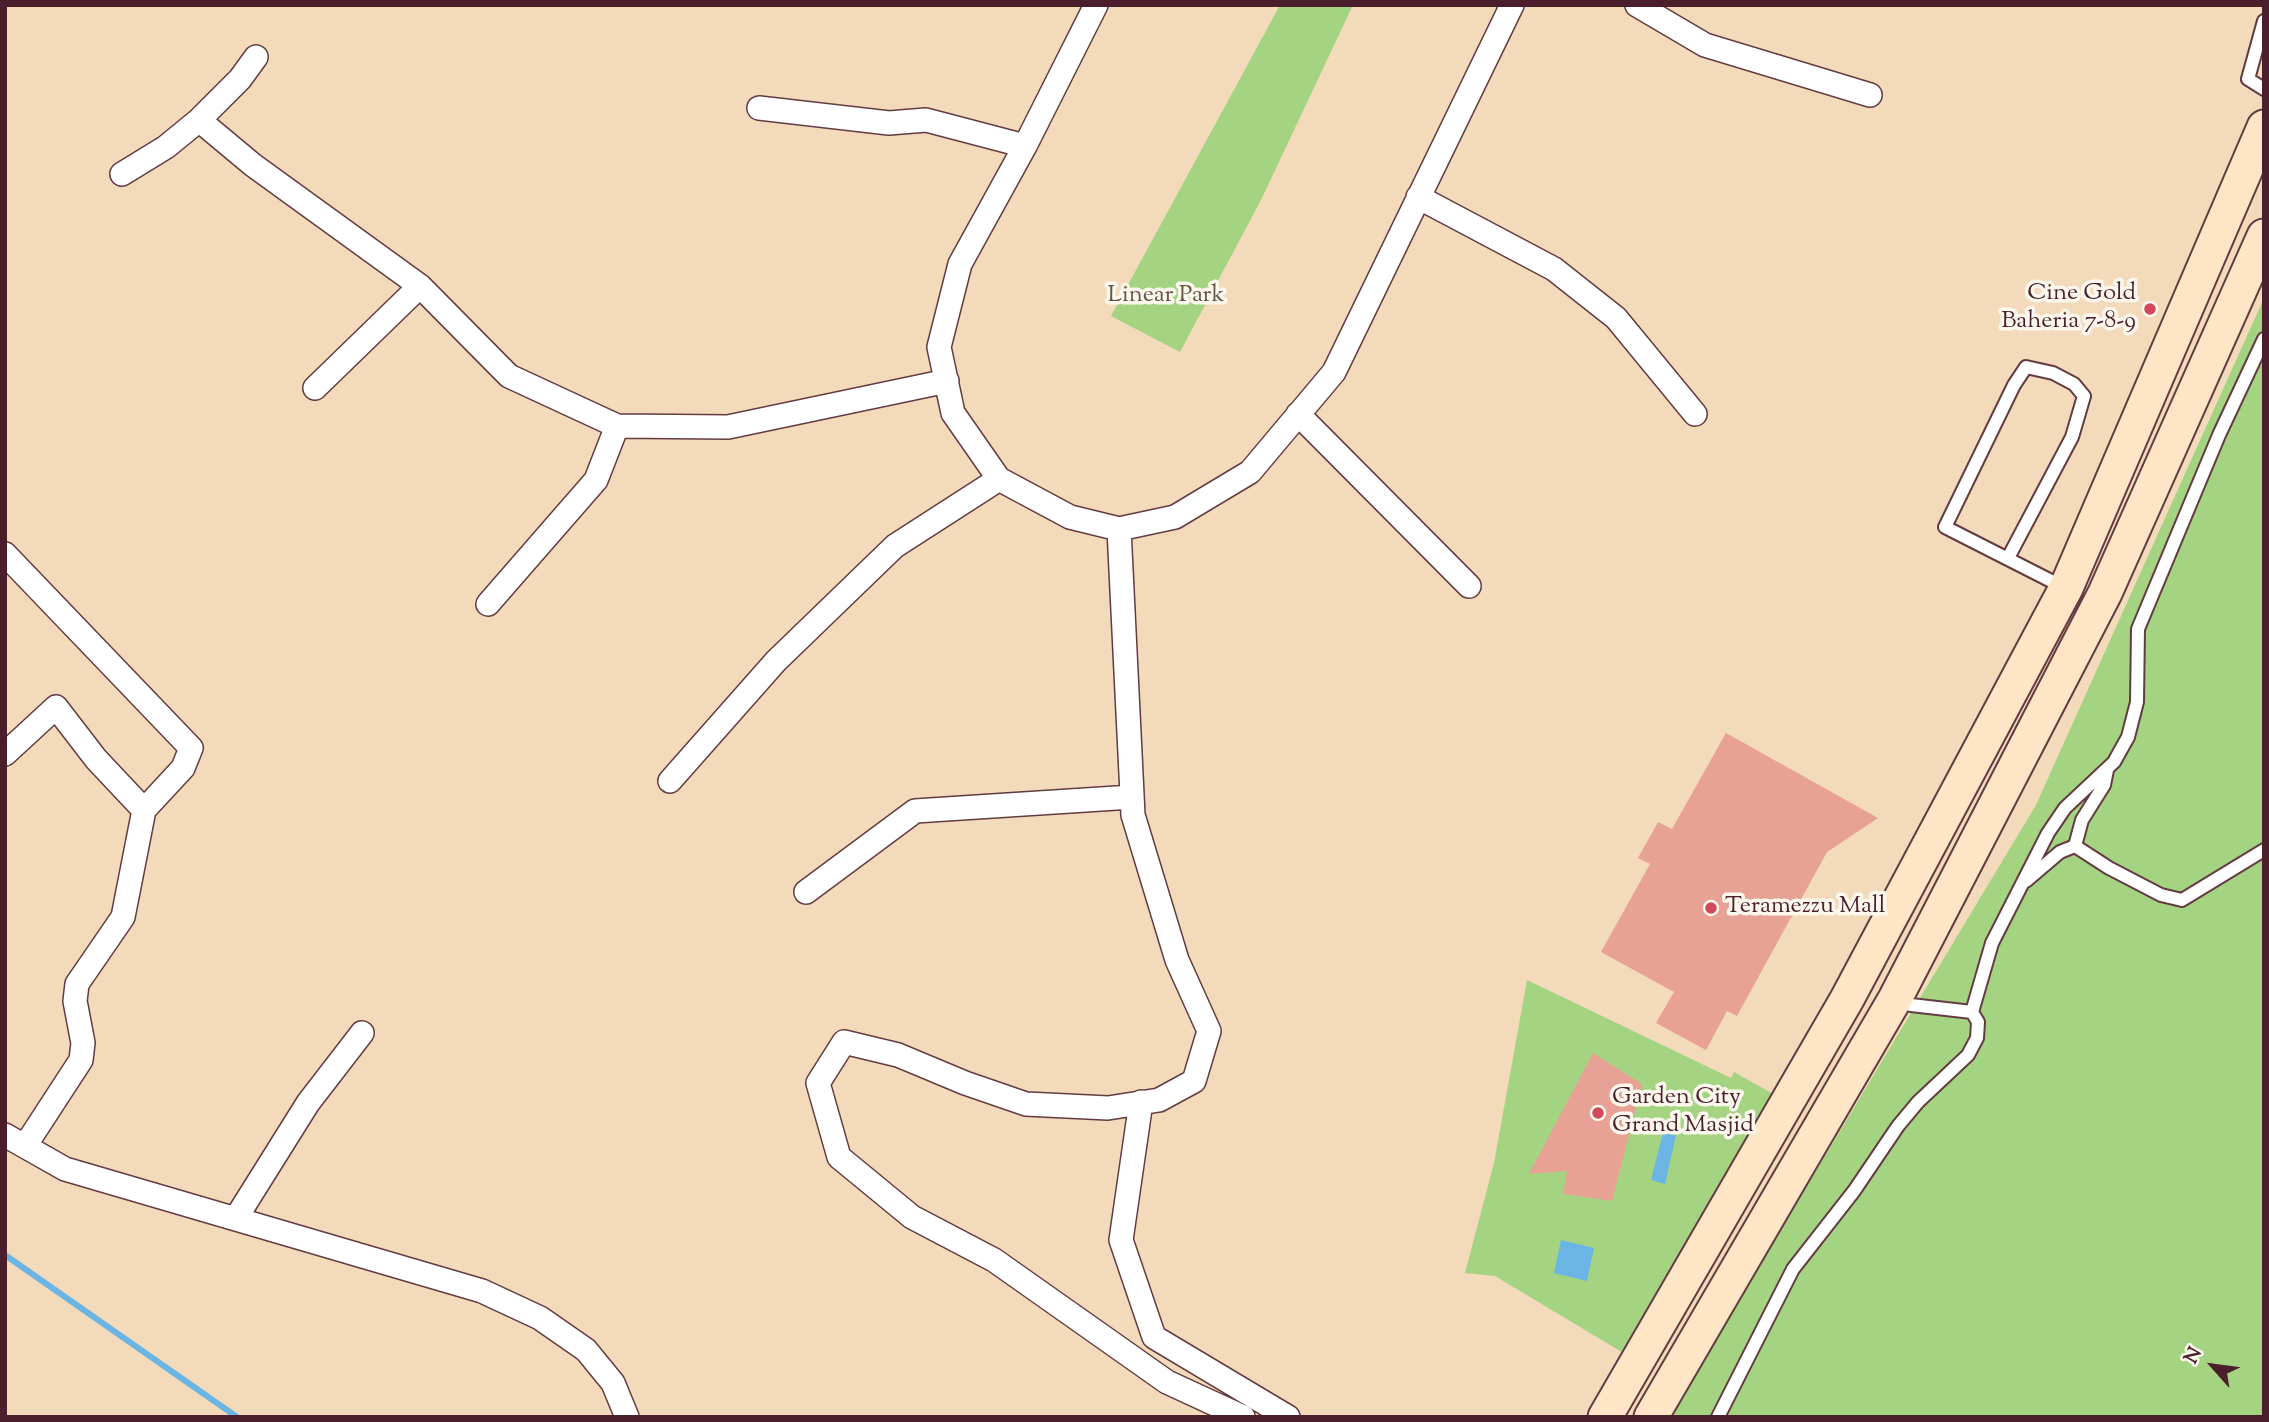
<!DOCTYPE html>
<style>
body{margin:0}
#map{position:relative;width:2269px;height:1422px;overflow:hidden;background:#f3dabb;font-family:"Sorts Mill Goudy",serif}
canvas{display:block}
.frame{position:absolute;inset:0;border:7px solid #4a1f2b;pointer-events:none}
.north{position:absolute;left:2178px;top:1331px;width:70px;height:70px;-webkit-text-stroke:5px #fbf7ec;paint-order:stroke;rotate:298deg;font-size:19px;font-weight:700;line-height:28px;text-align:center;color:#4a1f2b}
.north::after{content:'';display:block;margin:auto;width:24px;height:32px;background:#4a1f2b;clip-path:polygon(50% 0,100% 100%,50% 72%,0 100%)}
</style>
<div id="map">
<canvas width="2269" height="1422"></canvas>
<div class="frame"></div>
<div class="north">N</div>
</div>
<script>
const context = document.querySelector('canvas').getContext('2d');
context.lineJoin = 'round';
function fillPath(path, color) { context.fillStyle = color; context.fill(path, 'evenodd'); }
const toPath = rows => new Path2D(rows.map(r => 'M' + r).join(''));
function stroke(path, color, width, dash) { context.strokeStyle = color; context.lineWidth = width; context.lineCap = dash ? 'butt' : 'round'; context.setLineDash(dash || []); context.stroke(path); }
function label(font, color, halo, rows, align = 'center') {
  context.font = font + ' "Sorts Mill Goudy",serif'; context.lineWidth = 7; context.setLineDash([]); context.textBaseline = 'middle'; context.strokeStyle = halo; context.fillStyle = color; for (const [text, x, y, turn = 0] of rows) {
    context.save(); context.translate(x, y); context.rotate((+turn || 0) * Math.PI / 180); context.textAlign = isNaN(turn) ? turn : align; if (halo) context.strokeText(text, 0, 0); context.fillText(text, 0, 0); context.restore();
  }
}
const green = toPath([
 [1280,5,1353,5,1261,200,1180,352,1111,316],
 [2264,298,2264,1417,1668,1417,2036,805],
 [1527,980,1731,1078,1734,1072,1775,1095,1625,1354,1495,1276,1465,1273,1494,1163]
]);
const water = toPath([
 [1663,1133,1676,1135,1665,1184,1651,1180],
 [1561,1240,1594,1248,1587,1281,1554,1273]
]);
const stream = toPath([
 [5,1255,237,1417]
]);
const building = toPath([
 [1726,733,1878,818,1827,852,1737,1016,1727,1011,1706,1050,1656,1023,1674,992,1601,952,1650,864,1638,858,1658,822,1672,829],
 [1593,1053,1642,1084,1612,1201,1563,1194,1567,1171,1529,1174]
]);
const lane = toPath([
 [2264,21,2248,79,2264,89],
 [2008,558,2072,437,2084,396,2074,384,2053,373,2026,367,2014,385,1945,527,2065,588],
 [2075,846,2082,820,2104,785,2107,770],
 [2026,881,2060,852,2075,846,2109,868,2161,895,2182,900,2264,850],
 [1896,1000,1911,1005,1972,1012,1992,943,2048,833,2065,808,2114,762,2128,737,2137,702,2138,629,2219,435,2264,339],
 [1718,1417,1793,1269,1854,1191,1898,1126,1918,1102,1968,1055,1977,1038,1978,1022,1972,1012]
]);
const street = toPath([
 [1096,5,1025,146,960,264,939,347,953,413,999,479,1070,517,1119,529],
 [1637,5,1705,45,1870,95],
 [759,108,889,123,926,120,1025,146],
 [199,120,253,165,420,286,509,376,617,426,728,427,947,381],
 [122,174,166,147,199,120,240,79,256,57],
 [1418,197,1554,269,1616,318,1695,414],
 [315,388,420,286],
 [1298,414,1469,586],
 [5,554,191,748,183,768,144,810,123,917,77,984,75,1001,83,1043,81,1060,25,1146],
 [488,604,596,480,617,426],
 [5,754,56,707,96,759,144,810],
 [670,781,776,661,895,546,999,479],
 [806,892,915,811,1132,797],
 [1141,1102,1121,1240,1154,1337,1288,1417],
 [5,1135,65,1169,482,1291,540,1318,586,1350,613,1383,627,1417],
 [236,1218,308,1103,362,1033],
 [1243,1417,1167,1382,994,1260,912,1217,839,1157,818,1083,844,1042,898,1055,965,1083,1026,1104,1108,1108,1159,1100,1194,1081,1209,1031,1177,960,1133,815,1119,529,1175,517,1250,472,1334,372,1512,5]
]);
const secondary = toPath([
 [1605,1417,1847,999,2066,588,2264,127],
 [1651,1417,1895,999,2105,593,2264,236]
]);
const markers = [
 [2150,309,7,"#d1495b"],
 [1711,908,7,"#d1495b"],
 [1598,1113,7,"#d1495b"]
];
const poiNames = [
 ["Cine Gold",2136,295,"right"],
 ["Baheria 7-8-9",2136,323,"right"],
 ["Teramezzu Mall",1725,908],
 ["Garden City",1612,1099],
 ["Grand Masjid",1612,1127]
];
const parkNames = [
 ["Linear Park",1166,297]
];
fillPath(green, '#a4d482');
fillPath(water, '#6ab5e3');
stroke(stream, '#6ab5e3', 6);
fillPath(building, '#e7a195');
stroke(lane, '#633b41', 16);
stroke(street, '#633b41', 26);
stroke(secondary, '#633b41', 37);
stroke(lane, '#fff', 12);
stroke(street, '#fff', 23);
stroke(secondary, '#fee5c5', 33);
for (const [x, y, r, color] of markers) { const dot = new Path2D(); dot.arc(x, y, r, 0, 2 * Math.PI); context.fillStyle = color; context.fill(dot); stroke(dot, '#fbf7ec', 2.5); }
label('24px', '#4a1f2b', '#fbf7ec', poiNames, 'left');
label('24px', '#655545', '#fbf7ec', parkNames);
</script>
